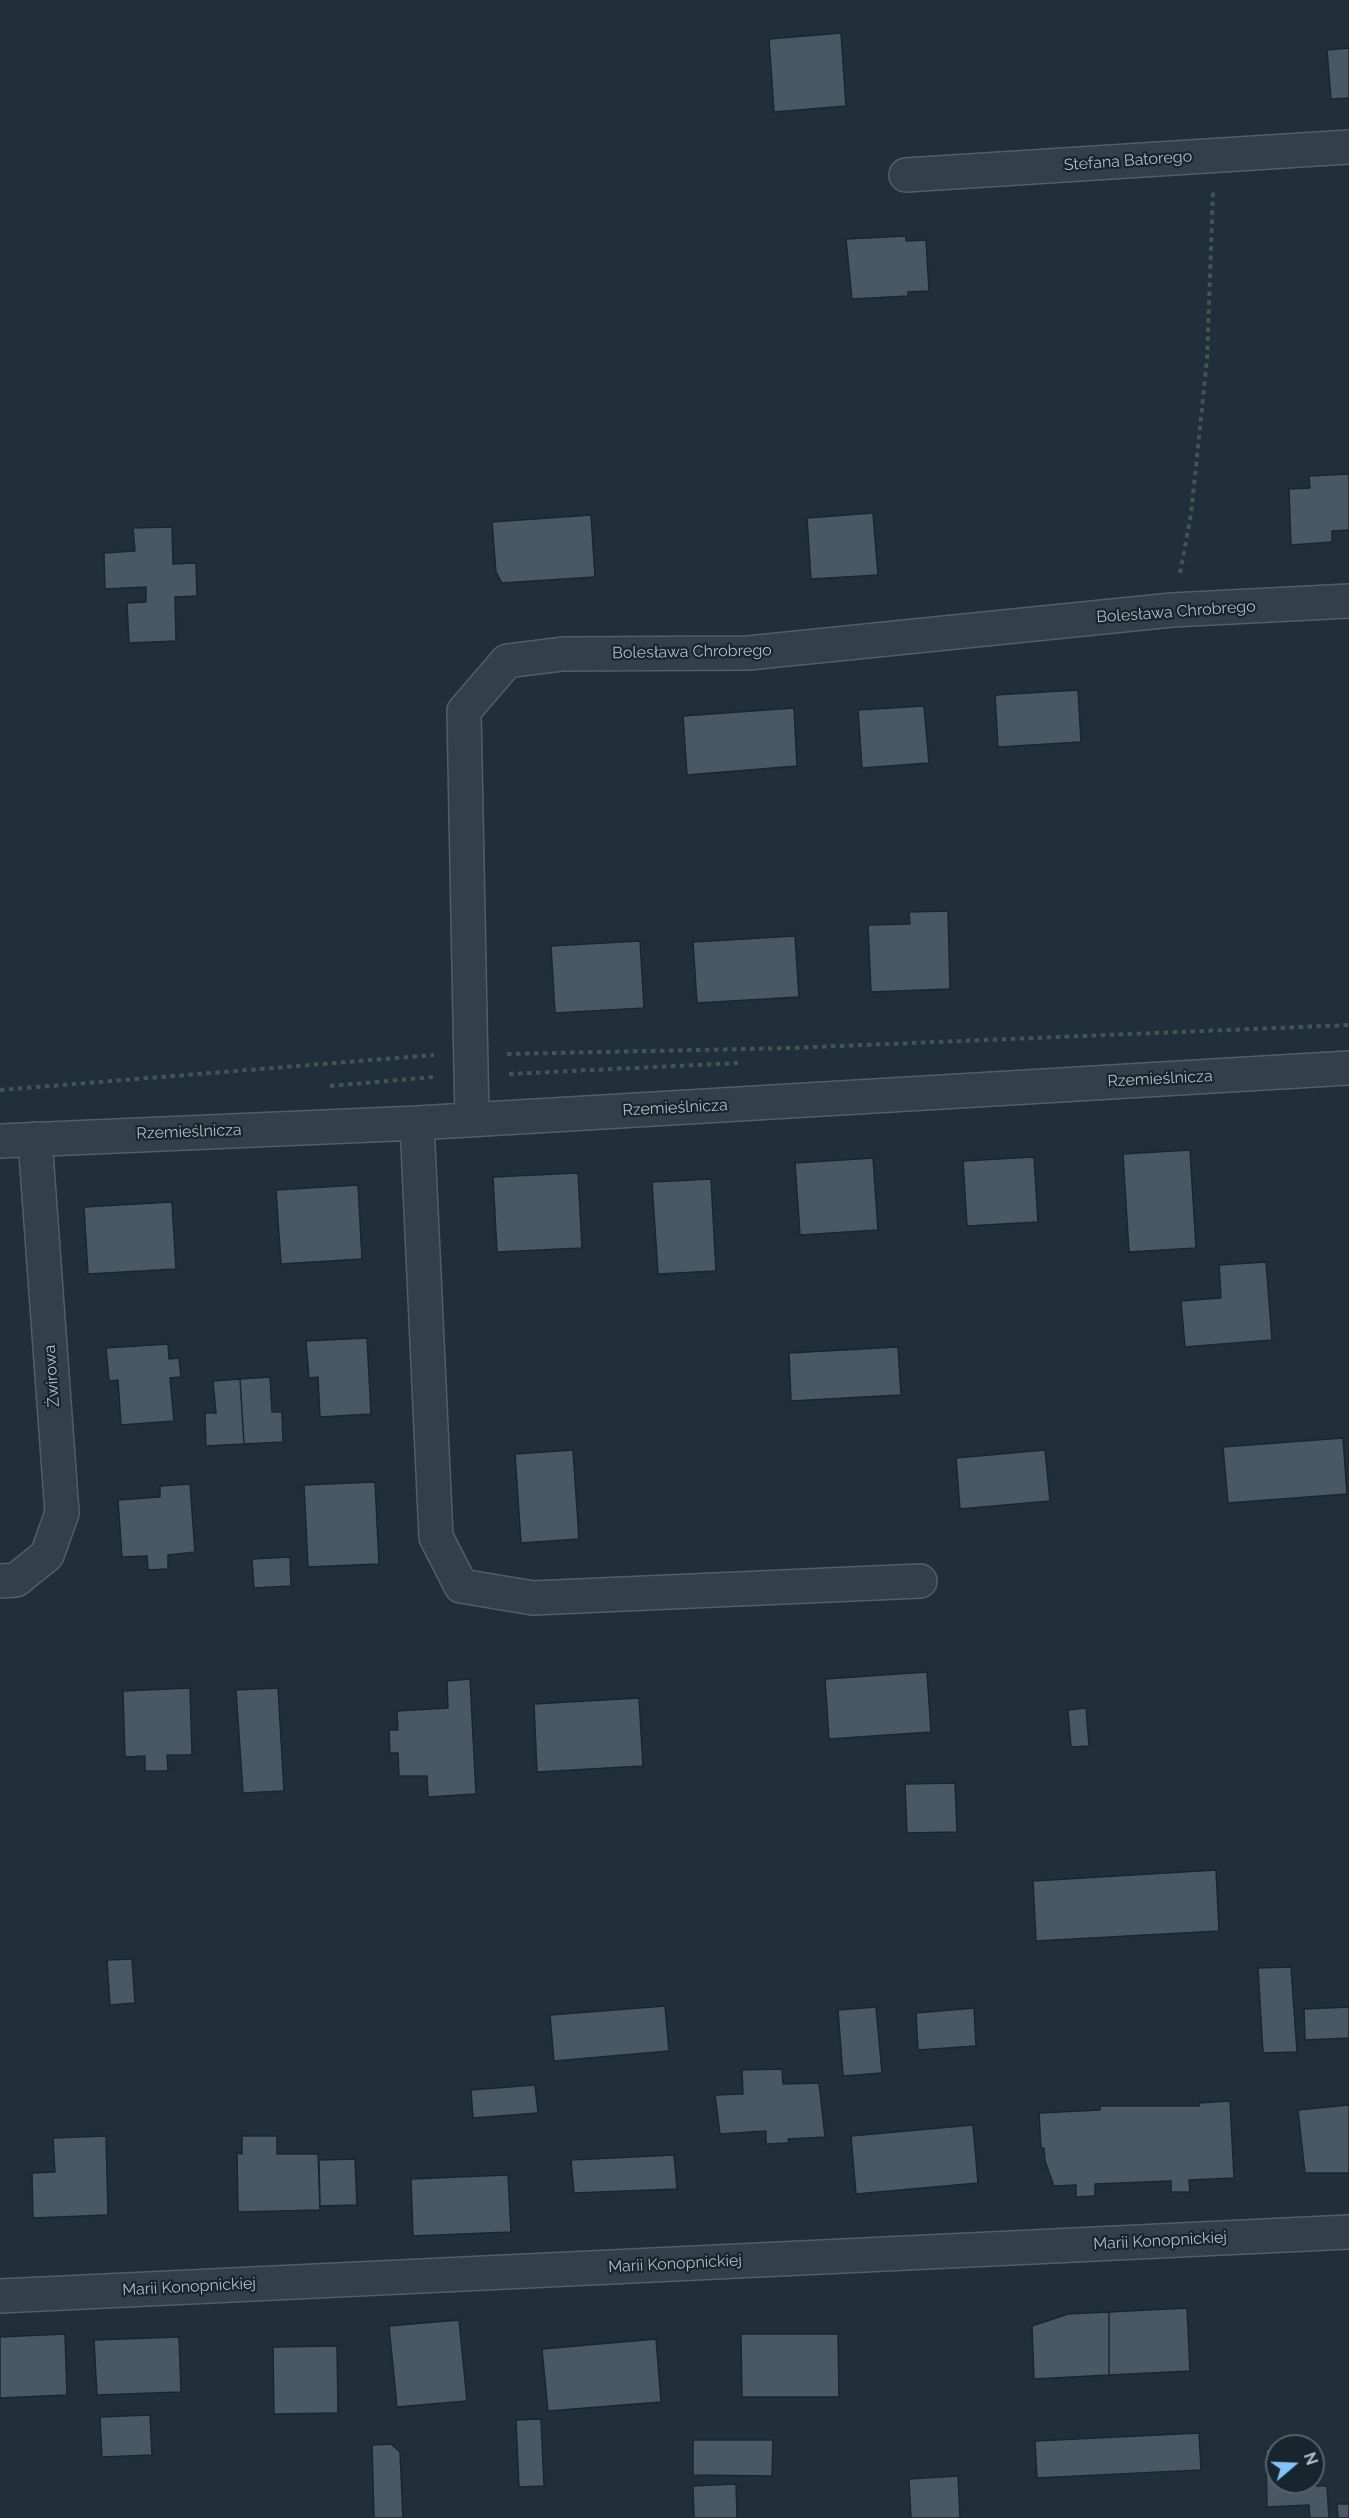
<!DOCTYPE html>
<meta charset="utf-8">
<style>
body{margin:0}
#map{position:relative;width:1349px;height:2518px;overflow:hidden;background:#202f39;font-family:Raleway,sans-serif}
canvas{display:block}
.north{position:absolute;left:1265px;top:2434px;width:60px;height:60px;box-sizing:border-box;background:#19252d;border:2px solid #55616a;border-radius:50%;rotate:71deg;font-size:16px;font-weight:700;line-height:24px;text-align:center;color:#aebbc6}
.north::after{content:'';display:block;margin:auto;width:21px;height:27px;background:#7fc4fa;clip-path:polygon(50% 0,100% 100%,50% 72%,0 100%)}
</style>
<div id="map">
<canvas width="1349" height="2518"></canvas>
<div class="north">N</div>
</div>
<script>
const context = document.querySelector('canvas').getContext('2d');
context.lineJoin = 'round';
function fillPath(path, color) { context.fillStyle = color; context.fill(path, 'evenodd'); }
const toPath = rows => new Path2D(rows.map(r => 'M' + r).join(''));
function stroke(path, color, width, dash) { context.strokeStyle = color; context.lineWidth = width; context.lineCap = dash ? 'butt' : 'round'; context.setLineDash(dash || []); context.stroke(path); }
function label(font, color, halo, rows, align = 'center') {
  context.font = font + ' Raleway,sans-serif'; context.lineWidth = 4.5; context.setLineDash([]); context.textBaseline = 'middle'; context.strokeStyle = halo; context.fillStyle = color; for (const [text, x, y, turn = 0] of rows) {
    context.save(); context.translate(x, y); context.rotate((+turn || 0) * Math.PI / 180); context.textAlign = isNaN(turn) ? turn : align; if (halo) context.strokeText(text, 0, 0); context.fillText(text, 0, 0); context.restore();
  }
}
const building = toPath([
 [841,33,846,106,774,112,769,39,841,33],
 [1349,48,1349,98,1331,99,1327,50,1349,48],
 [906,236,906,241,926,240,929,291,908,292,908,296,852,299,846,239,906,236],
 [1349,474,1349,530,1332,531,1332,542,1291,545,1289,489,1310,488,1309,476,1349,474],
 [873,513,878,575,811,579,807,518,873,513],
 [591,515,595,577,502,583,496,572,492,522,591,515],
 [172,527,173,564,196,563,197,596,175,597,176,641,129,643,127,603,146,602,146,587,105,589,104,553,135,551,133,528,172,527],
 [1078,690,1081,742,998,747,995,695,1078,690],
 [924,706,929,763,862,768,858,710,924,706],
 [794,708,797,766,687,775,683,716,794,708],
 [948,911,950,989,871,992,868,925,910,924,909,912,948,911],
 [795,936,799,997,697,1003,693,942,795,936],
 [640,941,644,1008,555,1013,551,946,640,941],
 [1190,1150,1196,1248,1129,1252,1123,1154,1190,1150],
 [1034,1157,1038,1222,967,1226,963,1161,1034,1157],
 [873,1158,878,1230,800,1235,795,1163,873,1158],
 [578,1173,582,1248,497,1252,493,1177,578,1173],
 [711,1179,716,1271,658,1274,652,1182,711,1179],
 [358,1185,362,1259,281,1264,276,1190,358,1185],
 [172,1202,176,1269,88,1274,84,1207,172,1202],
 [1266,1262,1272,1340,1185,1347,1181,1301,1221,1298,1219,1265,1266,1262],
 [367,1338,371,1414,320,1417,318,1377,309,1378,306,1341,367,1338],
 [168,1344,169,1359,179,1358,181,1377,170,1378,174,1421,121,1425,118,1380,109,1381,106,1348,168,1344],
 [898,1347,901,1395,791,1401,789,1353,898,1347],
 [270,1377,272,1412,282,1412,283,1442,244,1444,240,1379,270,1377],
 [240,1379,244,1444,206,1446,205,1413,216,1413,213,1381,240,1379],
 [1343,1438,1347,1494,1228,1503,1223,1447,1343,1438],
 [573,1450,579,1539,521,1543,515,1454,573,1450],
 [1045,1450,1050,1501,960,1509,956,1458,1045,1450],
 [375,1482,379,1564,308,1567,304,1485,375,1482],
 [190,1484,195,1552,168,1555,168,1569,148,1570,147,1556,122,1557,118,1500,160,1497,160,1486,190,1484],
 [290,1557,291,1586,254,1588,252,1559,290,1557],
 [927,1672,931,1732,829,1739,825,1679,927,1672],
 [470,1679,476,1794,428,1797,427,1776,399,1776,398,1753,390,1753,389,1730,398,1730,397,1711,448,1708,447,1681,470,1679],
 [190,1688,192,1755,167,1755,168,1771,145,1771,145,1756,125,1757,123,1691,190,1688],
 [278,1688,284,1791,243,1793,236,1690,278,1688],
 [639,1698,643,1766,537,1772,534,1704,639,1698],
 [1086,1708,1089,1746,1071,1747,1068,1710,1086,1708],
 [955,1783,957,1832,907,1833,905,1784,955,1783],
 [1216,1870,1219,1931,1036,1941,1033,1881,1216,1870],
 [132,1959,135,2003,110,2005,107,1960,132,1959],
 [1291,1967,1297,2052,1263,2053,1258,1968,1291,1967],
 [665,2006,669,2051,554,2061,550,2015,665,2006],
 [876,2007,882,2073,843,2076,838,2010,876,2007],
 [1349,2007,1349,2038,1305,2040,1304,2009,1349,2007],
 [974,2008,976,2046,918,2050,916,2013,974,2008],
 [782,2069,783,2084,819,2083,825,2137,788,2139,789,2143,766,2144,766,2131,720,2134,715,2095,743,2094,742,2070,782,2069],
 [535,2085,538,2113,473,2118,471,2090,535,2085],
 [1230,2101,1234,2178,1189,2180,1190,2192,1171,2192,1171,2181,1095,2184,1095,2196,1076,2197,1076,2185,1054,2186,1045,2161,1044,2148,1041,2148,1039,2113,1100,2110,1100,2106,1199,2106,1199,2103,1230,2101],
 [1349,2105,1349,2173,1305,2173,1298,2110,1349,2105],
 [973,2125,978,2183,856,2194,851,2136,973,2125],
 [106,2136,108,2215,33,2218,32,2173,55,2172,53,2138,106,2136],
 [242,2136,277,2136,277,2154,318,2154,320,2210,238,2212,237,2153,242,2154,242,2136],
 [674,2155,677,2189,574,2193,571,2160,674,2155],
 [355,2159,357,2205,320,2206,319,2160,355,2159],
 [508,2175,511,2232,413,2236,411,2179,508,2175],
 [1187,2308,1190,2371,1109,2375,1109,2312,1187,2308],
 [1109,2312,1109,2375,1034,2379,1032,2326,1068,2314,1109,2312],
 [459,2320,467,2401,397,2407,389,2326,459,2320],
 [65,2334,67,2395,0,2398,0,2337,65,2334],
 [741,2334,838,2334,839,2397,742,2397,741,2334],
 [179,2337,181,2392,97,2395,94,2340,179,2337],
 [656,2339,661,2402,548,2411,542,2349,656,2339],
 [337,2346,338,2413,274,2414,273,2347,337,2346],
 [150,2415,152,2455,102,2457,100,2417,150,2415],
 [541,2419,544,2486,519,2487,516,2420,541,2419],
 [1199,2433,1201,2470,1037,2478,1035,2441,1199,2433],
 [693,2440,773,2440,772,2476,693,2475,693,2440],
 [391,2444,400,2452,403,2518,374,2518,372,2445,391,2444],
 [1266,2449,1277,2449,1277,2482,1311,2482,1311,2486,1327,2486,1329,2518,1310,2518,1309,2505,1267,2507,1266,2449],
 [958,2476,960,2518,911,2518,909,2479,958,2476],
 [736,2484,737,2518,694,2518,693,2486,736,2484],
 [1337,2504,1349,2504,1349,2518,1338,2518,1337,2504]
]);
const path = toPath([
 [1180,573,1191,514,1207,360,1213,192],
 [507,1054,791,1048,1349,1025],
 [509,1074,738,1063],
 [330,1086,433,1077],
 [0,1090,434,1055]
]);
const minor = toPath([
 [906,175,1349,147],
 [472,1120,464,711,507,661,563,654,748,653,1172,610,1349,601],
 [417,1123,436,1537,461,1586,533,1598,920,1581],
 [0,1141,417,1123,1349,1068],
 [0,1581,16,1580,47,1555,62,1513,35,1139],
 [0,2296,1349,2232]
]);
const streetNames = [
 ["Stefana Batorego",1128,161,-4],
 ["Bolesława Chrobrego",1176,612,-4],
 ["Bolesława Chrobrego",692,652,-1],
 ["Rzemieślnicza",1160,1079,-3],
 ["Rzemieślnicza",675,1108,-3],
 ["Rzemieślnicza",189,1132,-2],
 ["Żwirowa",52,1376,-94],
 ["Marii Konopnickiej",1160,2241,-3],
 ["Marii Konopnickiej",675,2264,-3],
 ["Marii Konopnickiej",189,2287,-3]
];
fillPath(building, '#485965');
stroke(building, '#1b272f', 1.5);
stroke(minor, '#515e67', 36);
stroke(path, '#405655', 4, [4.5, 4.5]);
stroke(minor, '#344049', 33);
label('16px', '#aebbc6', '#19252d', streetNames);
</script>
